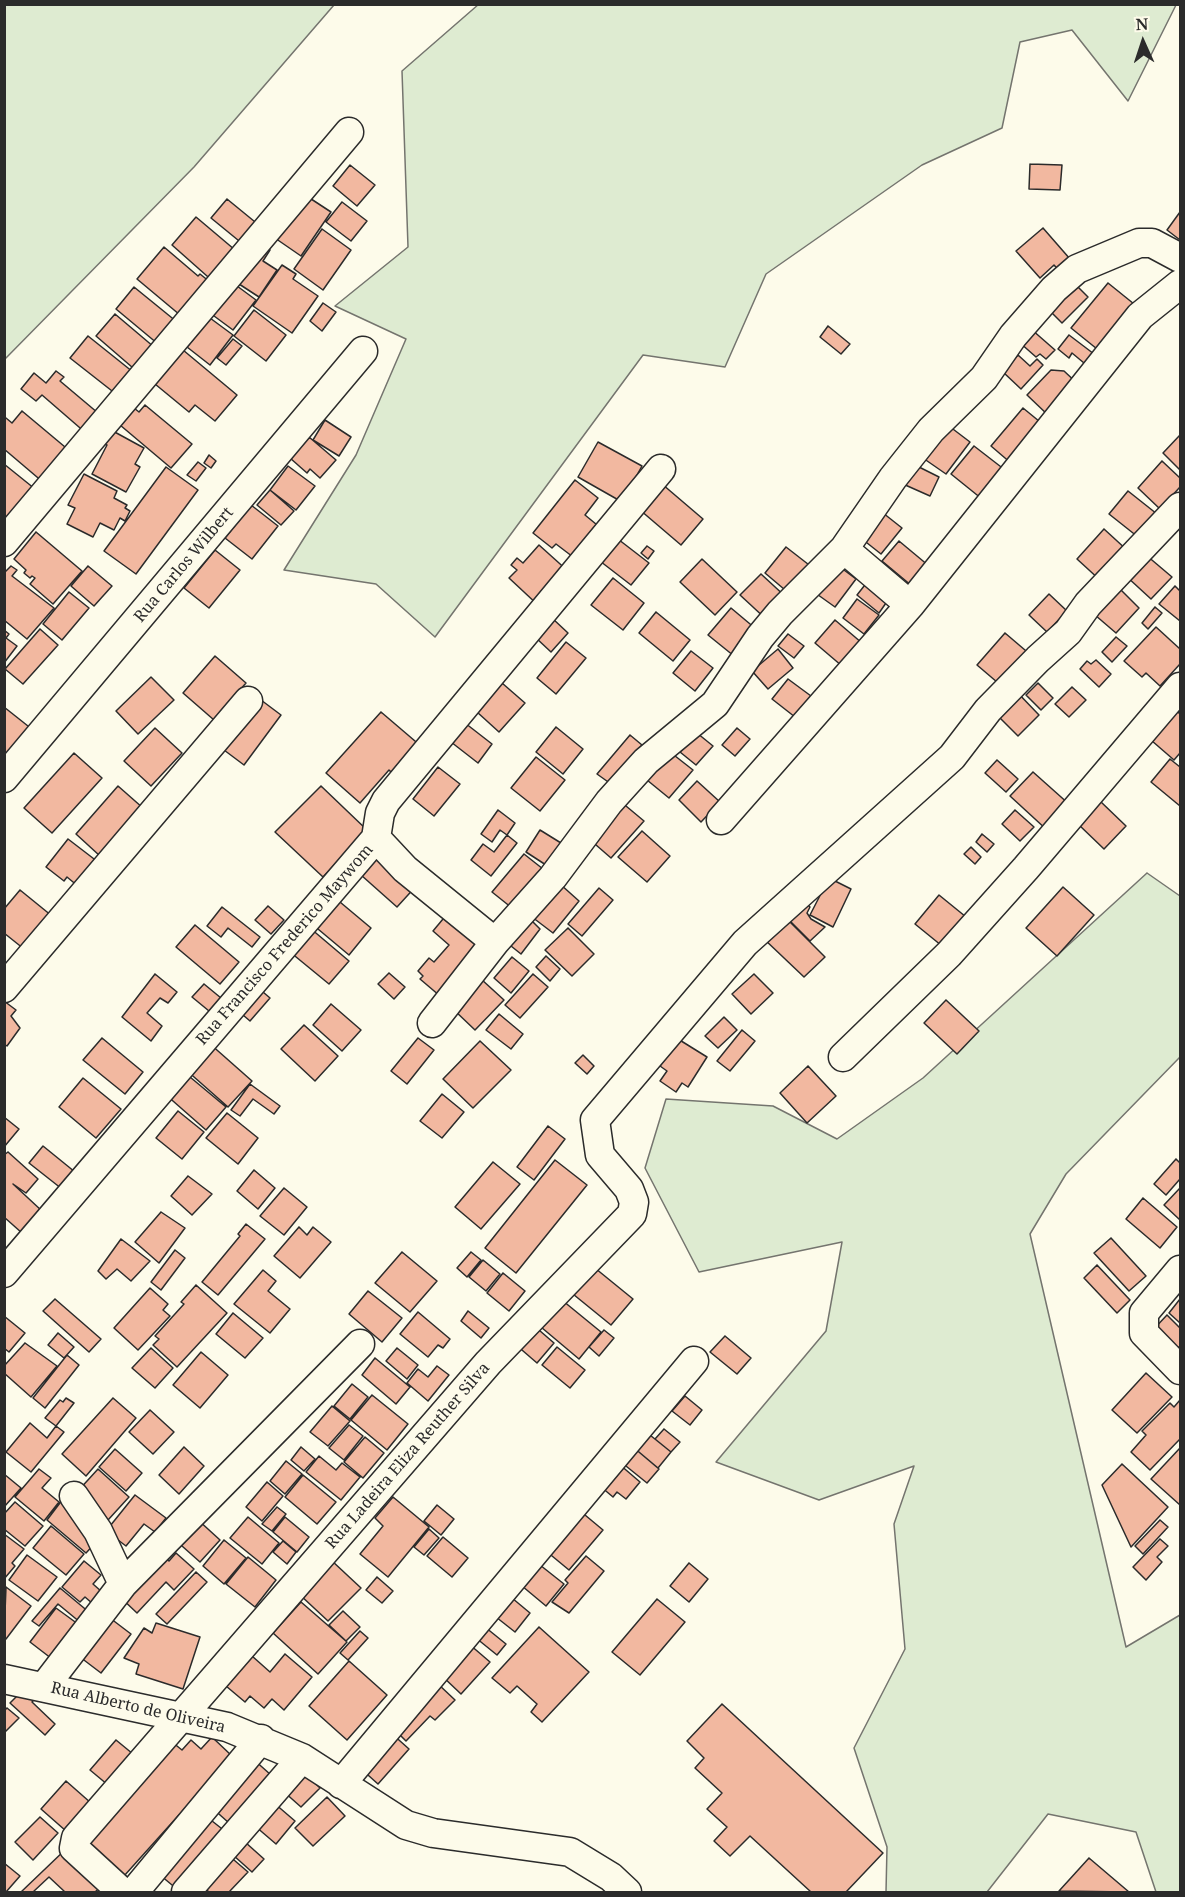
<!DOCTYPE html>
<style>
body{margin:0}
#map{position:relative;width:1185px;height:1897px;overflow:hidden;background:#fdfbea;font-family:"Noto Serif",serif}
canvas{display:block}
.frame{position:absolute;inset:0;border:6px solid #2b2b2b;pointer-events:none}
.north{position:absolute;left:1113px;top:12px;width:60px;height:60px;-webkit-text-stroke:4px #fdfbea;paint-order:stroke;rotate:357deg;font-size:16px;font-weight:700;line-height:24px;text-align:center;color:#2b2b2b}
.north::after{content:'';display:block;margin:auto;width:21px;height:27px;background:#2b2b2b;clip-path:polygon(50% 0,100% 100%,50% 72%,0 100%)}
</style>
<div id="map">
<canvas width="1185" height="1897"></canvas>
<div class="frame"></div>
<div class="north">N</div>
</div>
<script>
const context = document.querySelector('canvas').getContext('2d');
context.lineJoin = 'round';
function fillPath(path, color) { context.fillStyle = color; context.fill(path, 'evenodd'); }
const toPath = rows => new Path2D(rows.map(r => 'M' + r).join(''));
function stroke(path, color, width, dash) { context.strokeStyle = color; context.lineWidth = width; context.lineCap = dash ? 'butt' : 'round'; context.setLineDash(dash || []); context.stroke(path); }
function label(font, color, halo, rows, align = 'center') {
  context.font = font + ' "Noto Serif",serif'; context.lineWidth = 4.5; context.setLineDash([]); context.textBaseline = 'middle'; context.strokeStyle = halo; context.fillStyle = color; for (const [text, x, y, turn = 0] of rows) {
    context.save(); context.translate(x, y); context.rotate((+turn || 0) * Math.PI / 180); context.textAlign = isNaN(turn) ? turn : align; if (halo) context.strokeText(text, 0, 0); context.fillText(text, 0, 0); context.restore();
  }
}
const green = toPath([
 [5,4,334,5,194,167,5,359,5,4],
 [479,4,1176,4,1176,5,1128,101,1072,30,1020,42,1002,128,922,165,766,274,725,367,643,355,435,637,376,584,284,570,356,455,406,339,335,306,408,247,402,71,479,4],
 [1147,873,1180,896,1180,1057,1066,1174,1030,1234,1126,1647,1180,1615,1180,1892,1156,1892,1136,1832,1048,1814,987,1892,886,1892,887,1847,854,1748,905,1649,894,1524,914,1466,819,1500,716,1462,826,1331,842,1242,699,1272,645,1168,666,1099,773,1106,837,1139,923,1078,1147,873]
]);
const building = toPath([
 [1030,164,1062,165,1060,190,1029,189,1030,164],
 [350,165,375,185,357,206,333,186,350,165],
 [302,193,331,212,301,256,272,236,302,193],
 [227,199,260,226,244,245,211,218,227,199],
 [342,202,367,221,351,241,326,222,342,202],
 [1180,212,1180,240,1167,230,1180,212],
 [196,217,241,255,216,284,172,245,196,217],
 [1043,228,1077,267,1065,277,1054,265,1040,278,1016,251,1043,228],
 [322,229,351,250,323,290,294,269,322,229],
 [262,245,270,250,263,261,277,270,259,297,239,284,262,245],
 [164,247,198,276,200,274,210,282,186,320,137,279,164,247],
 [282,265,296,274,293,279,318,296,292,333,253,306,282,265],
 [1071,280,1088,297,1062,323,1045,306,1071,280],
 [233,283,256,300,233,330,210,313,233,283],
 [1108,283,1139,308,1102,353,1071,328,1108,283],
 [134,287,177,322,158,344,116,309,134,287],
 [323,303,336,312,322,331,310,321,323,303],
 [254,310,286,335,266,361,234,336,254,310],
 [115,314,154,347,140,374,96,336,115,314],
 [210,318,233,335,210,365,187,347,210,318],
 [828,326,850,344,841,354,820,337,828,326],
 [1031,329,1055,350,1046,359,1040,354,1036,357,1019,342,1031,329],
 [1069,335,1098,357,1090,368,1072,353,1069,358,1058,349,1069,335],
 [88,336,138,376,121,398,70,358,88,336],
 [233,339,242,346,226,365,217,358,233,339],
 [183,350,237,395,215,421,195,405,189,412,155,384,183,350],
 [1018,355,1030,366,1037,359,1043,365,1021,389,1003,372,1018,355],
 [1051,370,1064,371,1079,385,1049,416,1027,395,1051,370],
 [56,371,64,377,60,381,98,413,87,434,42,395,36,401,21,389,34,373,46,383,56,371],
 [145,405,192,444,171,468,120,425,134,408,139,412,145,405],
 [1023,408,1045,426,1012,464,991,446,1023,408],
 [22,411,71,452,44,483,4,449,4,420,6,418,12,423,22,411],
 [325,420,351,437,339,456,313,440,325,420],
 [945,423,970,442,946,474,920,456,945,423],
 [111,430,144,448,135,464,140,467,126,492,92,474,107,445,104,444,111,430],
 [1180,435,1180,470,1163,453,1180,435],
 [309,437,336,460,320,478,310,469,307,473,290,458,309,437],
 [598,442,642,466,622,502,578,477,598,442],
 [974,446,1005,470,982,499,951,474,974,446],
 [209,455,216,461,211,468,204,463,209,455],
 [1162,461,1180,478,1180,487,1160,509,1138,488,1162,461],
 [198,462,206,468,196,481,187,475,198,462],
 [4,464,35,489,7,521,4,519,4,464],
 [913,464,939,477,930,496,903,484,913,464],
 [288,466,315,486,296,510,270,490,288,466],
 [166,467,198,490,136,574,104,551,166,467],
 [84,474,117,491,114,498,127,505,125,508,130,511,125,521,120,518,114,530,100,523,93,537,67,524,75,508,68,505,84,474],
 [575,480,598,498,585,515,602,529,577,560,556,544,552,548,533,533,575,480],
 [662,484,703,519,681,545,640,510,662,484],
 [270,490,294,511,281,525,257,505,270,490],
 [1128,491,1157,514,1138,537,1109,514,1128,491],
 [251,505,278,526,252,559,225,538,251,505],
 [878,509,902,528,881,554,857,535,878,509],
 [1104,529,1128,551,1101,581,1077,559,1104,529],
 [36,532,82,571,53,604,30,584,35,578,32,576,30,578,24,573,26,570,14,559,36,532],
 [614,536,649,563,631,585,596,558,614,536],
 [899,541,929,566,912,586,882,561,899,541],
 [539,545,569,572,539,606,509,578,517,570,511,565,517,558,523,563,539,545],
 [647,546,654,551,648,559,641,553,647,546],
 [786,547,813,568,791,595,765,573,786,547],
 [215,550,240,570,209,608,184,588,215,550],
 [1146,555,1172,577,1151,599,1126,576,1146,555],
 [702,559,737,592,715,615,680,582,702,559],
 [836,564,856,579,835,607,814,592,836,564],
 [11,566,17,570,12,576,54,608,27,639,4,620,4,573,11,566],
 [88,566,112,586,94,606,71,586,88,566],
 [761,574,787,598,767,620,740,595,761,574],
 [872,576,886,603,879,613,857,595,872,576],
 [613,578,644,603,623,630,591,605,613,578],
 [1115,584,1139,608,1116,633,1088,609,1115,584],
 [1175,586,1180,591,1180,621,1159,604,1175,586],
 [69,592,89,608,62,640,43,624,69,592],
 [1049,594,1067,611,1047,632,1029,615,1049,594],
 [857,599,879,615,864,634,843,618,857,599],
 [1155,607,1162,613,1148,629,1142,623,1155,607],
 [731,608,756,629,734,656,708,635,731,608],
 [656,612,690,640,673,661,639,633,656,612],
 [552,618,568,633,551,652,535,637,552,618],
 [835,620,862,643,842,666,815,643,835,620],
 [1156,627,1180,649,1180,664,1160,686,1146,673,1142,677,1124,661,1156,627],
 [40,629,58,645,23,684,5,669,40,629],
 [4,630,9,634,6,638,17,646,4,663,4,630],
 [1005,633,1032,656,1004,688,977,665,1005,633],
 [788,634,804,646,794,658,778,646,788,634],
 [1116,637,1127,646,1112,662,1102,652,1116,637],
 [566,642,586,658,556,694,537,678,566,642],
 [778,649,793,668,768,689,752,671,778,649],
 [691,651,713,668,695,691,673,673,691,651],
 [215,656,246,683,214,720,183,693,215,656],
 [1096,660,1111,674,1099,687,1080,669,1087,661,1091,664,1096,660],
 [151,677,174,700,138,734,116,711,151,677],
 [788,679,811,696,795,717,772,699,788,679],
 [502,683,525,703,499,732,477,712,502,683],
 [1038,683,1053,698,1041,710,1026,695,1038,683],
 [1072,687,1086,700,1069,717,1055,704,1072,687],
 [1015,690,1039,715,1018,736,993,711,1015,690],
 [261,700,281,715,244,765,224,750,261,700],
 [1171,705,1180,714,1180,753,1174,760,1144,734,1171,705],
 [4,707,33,730,4,758,4,707],
 [381,712,422,747,395,776,389,770,360,803,326,773,381,712],
 [465,723,492,744,478,763,451,742,465,723],
 [556,727,583,749,563,774,536,752,556,727],
 [155,728,182,753,151,786,124,761,155,728],
 [737,728,750,739,735,756,722,745,737,728],
 [697,733,713,746,696,765,680,752,697,733],
 [630,735,642,745,611,784,597,774,630,735],
 [670,752,693,770,669,798,647,780,670,752],
 [74,753,102,778,52,833,24,808,74,753],
 [536,757,565,780,540,811,511,788,536,757],
 [1170,759,1180,767,1180,806,1151,782,1170,759],
 [997,760,1018,779,1006,792,985,773,997,760],
 [438,767,460,784,434,816,413,799,438,767],
 [1033,772,1070,805,1047,830,1010,796,1033,772],
 [697,781,720,802,701,822,679,800,697,781],
 [118,786,143,808,100,856,76,834,118,786],
 [321,786,367,830,323,877,275,832,321,786],
 [620,801,644,821,611,858,588,838,620,801],
 [1100,801,1126,826,1104,849,1078,824,1100,801],
 [498,810,515,823,507,835,500,830,492,842,481,834,498,810],
 [1015,810,1034,827,1020,841,1002,824,1015,810],
 [540,830,561,843,546,865,526,852,540,830],
 [642,831,670,856,647,882,618,857,642,831],
 [982,834,994,844,987,852,976,842,982,834],
 [507,835,517,843,491,876,471,860,483,844,494,852,507,835],
 [68,839,98,862,79,887,67,877,64,881,46,867,68,839],
 [971,847,981,857,975,864,964,854,971,847],
 [382,852,418,884,397,907,361,875,382,852],
 [524,854,543,869,512,908,492,892,524,854],
 [829,878,851,889,833,927,810,915,829,878],
 [560,884,579,901,553,933,532,917,560,884],
 [1063,887,1094,915,1057,956,1026,928,1063,887],
 [599,888,613,900,582,936,568,924,599,888],
 [20,890,52,916,24,949,4,933,4,909,20,890],
 [939,895,971,921,947,950,915,924,939,895],
 [334,897,371,928,349,955,312,924,334,897],
 [804,901,810,907,807,913,811,919,825,927,810,941,787,918,804,901],
 [268,906,284,920,271,934,255,920,268,906],
 [222,907,260,937,252,947,228,928,221,937,207,926,222,907],
 [448,913,485,943,440,996,420,979,423,976,418,971,429,958,434,962,449,945,433,931,448,913],
 [528,917,540,929,521,954,506,942,528,917],
 [785,917,825,957,804,977,763,938,785,917],
 [195,925,239,962,220,984,176,947,195,925],
 [310,928,349,961,329,984,290,952,310,928],
 [568,928,594,954,572,976,545,950,568,928],
 [546,956,560,969,550,981,536,967,546,956],
 [512,957,529,971,511,993,494,978,512,957],
 [389,973,405,987,394,999,378,984,389,973],
 [155,974,177,992,168,1003,160,998,147,1013,162,1026,151,1041,122,1017,155,974],
 [533,974,548,987,520,1018,505,1005,533,974],
 [754,974,773,993,751,1014,732,994,754,974],
 [481,979,504,1000,475,1030,453,1009,481,979],
 [204,984,221,998,209,1011,192,997,204,984],
 [256,986,270,998,250,1021,236,1009,256,986],
 [946,1000,979,1031,957,1054,924,1023,946,1000],
 [4,1001,16,1010,11,1016,20,1028,7,1046,4,1044,4,1001],
 [331,1004,361,1030,342,1051,313,1025,331,1004],
 [499,1014,523,1034,511,1049,486,1030,499,1014],
 [724,1017,737,1030,718,1048,705,1036,724,1017],
 [304,1025,338,1056,315,1081,281,1049,304,1025],
 [742,1030,755,1041,730,1071,717,1061,742,1030],
 [102,1038,143,1072,125,1094,83,1060,102,1038],
 [418,1038,434,1050,407,1084,391,1071,418,1038],
 [678,1039,707,1057,688,1087,682,1083,676,1092,660,1081,667,1071,660,1066,678,1039],
 [480,1041,511,1070,473,1108,443,1079,480,1041],
 [209,1043,252,1081,228,1107,185,1069,209,1043],
 [583,1055,594,1066,587,1074,575,1063,583,1055],
 [808,1066,836,1096,807,1123,780,1093,808,1066],
 [184,1072,226,1107,206,1130,165,1094,184,1072],
 [83,1078,121,1109,96,1138,59,1107,83,1078],
 [250,1084,280,1106,274,1114,253,1099,240,1116,231,1110,250,1084],
 [442,1094,464,1112,442,1138,420,1121,442,1094],
 [178,1111,204,1132,182,1159,156,1138,178,1111],
 [227,1113,258,1138,238,1164,206,1138,227,1113],
 [4,1117,19,1129,4,1147,4,1117],
 [548,1126,565,1139,534,1180,517,1167,548,1126],
 [43,1146,75,1172,62,1189,29,1163,43,1146],
 [8,1152,38,1179,26,1193,13,1184,42,1211,22,1233,4,1217,4,1155,8,1152],
 [1176,1159,1180,1163,1180,1179,1166,1195,1154,1184,1176,1159],
 [555,1160,587,1185,516,1273,485,1248,555,1160],
 [493,1162,520,1184,481,1229,455,1207,493,1162],
 [254,1170,275,1188,258,1209,237,1191,254,1170],
 [188,1176,212,1194,192,1215,171,1196,188,1176],
 [284,1188,307,1207,284,1235,260,1216,284,1188],
 [1180,1188,1180,1220,1164,1205,1180,1188],
 [1143,1198,1177,1227,1160,1248,1126,1219,1143,1198],
 [161,1212,185,1228,159,1263,135,1242,161,1212],
 [246,1224,265,1239,218,1295,202,1282,240,1236,238,1234,246,1224],
 [299,1227,307,1235,313,1227,331,1242,300,1278,274,1256,299,1227],
 [1111,1238,1146,1276,1129,1291,1094,1253,1111,1238],
 [121,1239,150,1261,131,1281,117,1269,106,1279,98,1271,121,1239],
 [175,1250,185,1258,161,1290,151,1282,175,1250],
 [402,1252,437,1281,410,1312,375,1283,402,1252],
 [471,1252,481,1260,467,1277,457,1268,471,1252],
 [483,1260,500,1274,486,1291,469,1277,483,1260],
 [590,1264,633,1299,611,1325,568,1290,590,1264],
 [1097,1265,1130,1300,1117,1313,1084,1278,1097,1265],
 [263,1270,276,1281,268,1291,290,1309,270,1333,234,1304,263,1270],
 [503,1273,525,1291,509,1311,487,1293,503,1273],
 [196,1285,227,1313,177,1367,153,1345,159,1339,155,1336,184,1304,181,1302,196,1285],
 [150,1288,168,1304,163,1310,170,1316,138,1350,114,1328,150,1288],
 [368,1291,402,1318,382,1342,349,1314,368,1291],
 [557,1296,601,1332,579,1359,535,1322,557,1296],
 [55,1299,101,1339,89,1352,43,1311,55,1299],
 [1180,1299,1180,1323,1169,1313,1180,1299],
 [468,1311,489,1328,481,1338,461,1321,468,1311],
 [418,1312,450,1339,443,1348,438,1345,428,1357,400,1334,418,1312],
 [233,1313,263,1338,245,1358,216,1334,233,1313],
 [1167,1315,1180,1328,1180,1346,1173,1353,1151,1332,1167,1315],
 [4,1316,25,1333,9,1352,4,1348,4,1316],
 [532,1324,554,1343,537,1363,515,1344,532,1324],
 [604,1330,614,1338,599,1356,589,1347,604,1330],
 [58,1333,74,1347,64,1358,48,1345,58,1333],
 [725,1336,751,1358,737,1374,710,1352,725,1336],
 [25,1343,57,1366,31,1397,4,1373,4,1366,25,1343],
 [557,1347,585,1370,570,1388,542,1365,557,1347],
 [151,1348,173,1368,155,1388,132,1368,151,1348],
 [397,1348,418,1365,407,1379,386,1361,397,1348],
 [201,1352,228,1375,200,1408,173,1385,201,1352],
 [67,1355,79,1365,45,1408,33,1398,67,1355],
 [375,1358,410,1387,396,1404,362,1375,375,1358],
 [437,1366,449,1375,428,1401,407,1383,418,1369,428,1377,437,1366],
 [1146,1373,1172,1397,1137,1433,1112,1410,1146,1373],
 [352,1384,368,1397,350,1419,334,1406,352,1384],
 [372,1395,408,1424,387,1450,351,1420,372,1395],
 [685,1396,702,1410,690,1425,672,1411,685,1396],
 [66,1398,74,1403,56,1426,45,1418,60,1400,63,1402,66,1398],
 [113,1398,136,1418,86,1476,62,1454,113,1398],
 [1180,1400,1180,1439,1150,1470,1131,1452,1146,1435,1142,1431,1170,1403,1174,1407,1180,1400],
 [332,1406,350,1421,328,1446,310,1432,332,1406],
 [150,1410,174,1432,153,1454,129,1432,150,1410],
 [30,1423,47,1438,56,1426,64,1432,31,1472,6,1452,30,1423],
 [349,1425,363,1436,344,1460,329,1448,349,1425],
 [664,1429,680,1442,671,1452,655,1439,664,1429],
 [645,1431,671,1452,658,1468,633,1447,645,1431],
 [365,1437,384,1453,363,1478,344,1462,365,1437],
 [184,1447,204,1466,179,1494,159,1475,184,1447],
 [301,1447,315,1459,304,1471,291,1460,301,1447],
 [633,1447,659,1469,647,1483,621,1462,633,1447],
 [1180,1448,1180,1505,1151,1479,1180,1448],
 [115,1449,142,1473,126,1491,99,1467,115,1449],
 [319,1456,336,1470,342,1463,360,1477,341,1500,306,1472,319,1456],
 [286,1461,302,1474,285,1494,270,1481,286,1461],
 [619,1464,640,1482,626,1499,617,1492,613,1497,600,1486,619,1464],
 [1122,1464,1168,1507,1131,1547,1102,1485,1122,1464],
 [39,1469,51,1478,42,1488,59,1502,44,1521,15,1497,39,1469],
 [98,1469,129,1497,108,1520,77,1492,98,1469],
 [4,1474,21,1488,4,1507,4,1474],
 [303,1475,336,1502,317,1524,285,1497,303,1475],
 [267,1482,283,1496,262,1521,246,1507,267,1482],
 [66,1495,98,1540,86,1553,47,1520,66,1495],
 [135,1495,166,1518,155,1532,144,1524,126,1546,106,1531,135,1495],
 [393,1497,429,1527,388,1577,360,1554,383,1526,375,1518,393,1497],
 [15,1502,43,1526,25,1546,4,1529,4,1514,15,1502],
 [437,1505,454,1519,441,1535,424,1521,437,1505],
 [277,1507,286,1514,272,1531,262,1524,277,1507],
 [579,1510,603,1530,569,1570,546,1551,579,1510],
 [248,1517,279,1543,262,1564,230,1538,248,1517],
 [285,1517,309,1537,297,1552,273,1532,285,1517],
 [197,1519,220,1540,200,1562,173,1538,197,1519],
 [1160,1520,1168,1527,1143,1554,1135,1546,1160,1520],
 [51,1526,84,1554,66,1575,33,1548,51,1526],
 [429,1529,439,1538,424,1555,414,1547,429,1529],
 [4,1534,24,1549,12,1563,15,1566,4,1579,4,1534],
 [443,1537,468,1558,452,1577,427,1556,443,1537],
 [1160,1539,1168,1546,1157,1557,1162,1562,1146,1580,1133,1567,1160,1539],
 [224,1540,246,1558,224,1584,203,1566,224,1540],
 [283,1541,296,1552,287,1564,273,1552,283,1541],
 [176,1553,194,1569,174,1590,166,1582,137,1613,119,1596,166,1558,169,1561,176,1553],
 [27,1555,57,1577,38,1601,9,1580,27,1555],
 [586,1556,604,1571,569,1613,552,1602,568,1583,565,1580,586,1556],
 [248,1557,276,1580,255,1607,226,1584,248,1557],
 [331,1560,361,1588,328,1621,299,1594,331,1560],
 [84,1561,101,1575,93,1584,102,1592,93,1604,85,1597,80,1602,62,1587,84,1561],
 [689,1563,708,1579,689,1602,670,1586,689,1563],
 [540,1565,564,1584,546,1606,522,1586,540,1565],
 [196,1572,207,1582,167,1624,156,1614,196,1572],
 [377,1577,393,1591,382,1603,366,1590,377,1577],
 [6,1587,31,1606,6,1639,4,1638,6,1587],
 [60,1588,90,1613,81,1623,58,1604,39,1626,32,1621,60,1588],
 [512,1598,530,1613,515,1632,496,1617,512,1598],
 [657,1599,685,1622,640,1675,612,1652,657,1599],
 [301,1602,347,1642,318,1674,273,1633,301,1602],
 [56,1608,82,1627,56,1662,30,1642,56,1608],
 [343,1611,360,1627,346,1641,329,1625,343,1611],
 [106,1615,131,1634,101,1673,76,1654,106,1615],
 [156,1623,200,1637,183,1689,136,1674,139,1664,124,1658,144,1628,152,1633,156,1623],
 [485,1627,506,1644,497,1655,476,1638,485,1627],
 [539,1627,589,1672,542,1722,531,1712,537,1704,517,1686,510,1693,492,1678,539,1627],
 [360,1631,368,1638,348,1660,340,1653,360,1631],
 [469,1644,490,1662,461,1694,441,1675,469,1644],
 [285,1654,312,1677,284,1710,272,1699,264,1708,250,1696,245,1702,226,1686,252,1656,270,1672,285,1654],
 [349,1661,387,1695,347,1740,309,1706,349,1661],
 [437,1683,455,1700,435,1720,430,1716,406,1741,393,1728,437,1683],
 [22,1691,39,1694,32,1702,55,1724,45,1735,10,1703,22,1691],
 [722,1704,883,1853,846,1892,811,1892,750,1836,730,1856,714,1841,727,1827,707,1809,722,1793,695,1768,704,1758,687,1741,722,1704],
 [7,1708,19,1718,4,1733,4,1711,7,1708],
 [390,1732,409,1749,378,1784,359,1767,390,1732],
 [212,1737,232,1756,124,1876,83,1838,172,1742,182,1750,191,1740,201,1749,212,1737],
 [116,1740,133,1754,108,1785,90,1770,116,1740],
 [252,1758,271,1775,229,1823,210,1806,252,1758],
 [302,1770,320,1788,301,1807,283,1791,302,1770],
 [66,1781,91,1803,66,1831,41,1809,66,1781],
 [327,1797,345,1816,313,1846,295,1828,327,1797],
 [274,1803,295,1821,276,1844,255,1826,274,1803],
 [40,1817,58,1833,33,1860,15,1842,40,1817],
 [207,1817,226,1832,178,1890,160,1875,207,1817],
 [245,1842,264,1859,252,1872,233,1855,245,1842],
 [67,1848,103,1885,95,1892,65,1892,49,1877,33,1892,21,1892,67,1848],
 [227,1854,248,1872,229,1892,209,1892,200,1884,227,1854],
 [1089,1858,1129,1892,1059,1891,1089,1858],
 [4,1863,20,1876,6,1892,4,1892,4,1863]
]);
const minor = toPath([
 [4,542,349,132],
 [844,549,910,605],
 [4,778,363,351],
 [721,820,910,605,1140,316,1180,284],
 [376,838,405,869,495,942],
 [4,988,248,701],
 [432,1023,495,942,553,877,609,802,646,761,715,704,760,637,780,613,844,549,893,478,931,430,984,378,1013,336,1054,289,1077,269,1139,243,1152,243,1180,258],
 [843,1057,949,954,1026,868,1180,687],
 [1180,1270,1144,1313,1144,1333,1180,1370],
 [4,1273,376,838,380,813,386,801,661,469],
 [74,1496,98,1531,123,1584],
 [4,1679,227,1727,302,1758,406,1825,433,1833,570,1852,611,1877,627,1892],
 [44,1687,123,1584,360,1344],
 [341,1784,694,1361],
 [122,1892,74,1848,76,1838,488,1363,632,1214,634,1202,629,1189,600,1155,595,1120,745,943,952,757,988,710,1038,659,1068,632,1088,604,1180,507],
 [134,1892,261,1739],
 [186,1892,302,1758]
]);
const streetNames = [
 ["Rua Carlos Wilbert",184,565,-50],
 ["Rua Francisco Frederico Maywom",285,945,-49],
 ["Rua Ladeira Eliza Reuther Silva",408,1456,-49],
 ["Rua Alberto de Oliveira",138,1708,13]
];
fillPath(green, '#deebd1');
stroke(green, '#74746e', 1.5);
fillPath(building, '#f2b8a0');
stroke(building, '#2b2b2b', 1.5);
stroke(minor, '#2b2b2b', 31);
stroke(minor, '#fdfbea', 28);
label('16px', '#2b2b2b', '#fdfbea', streetNames);
</script>
